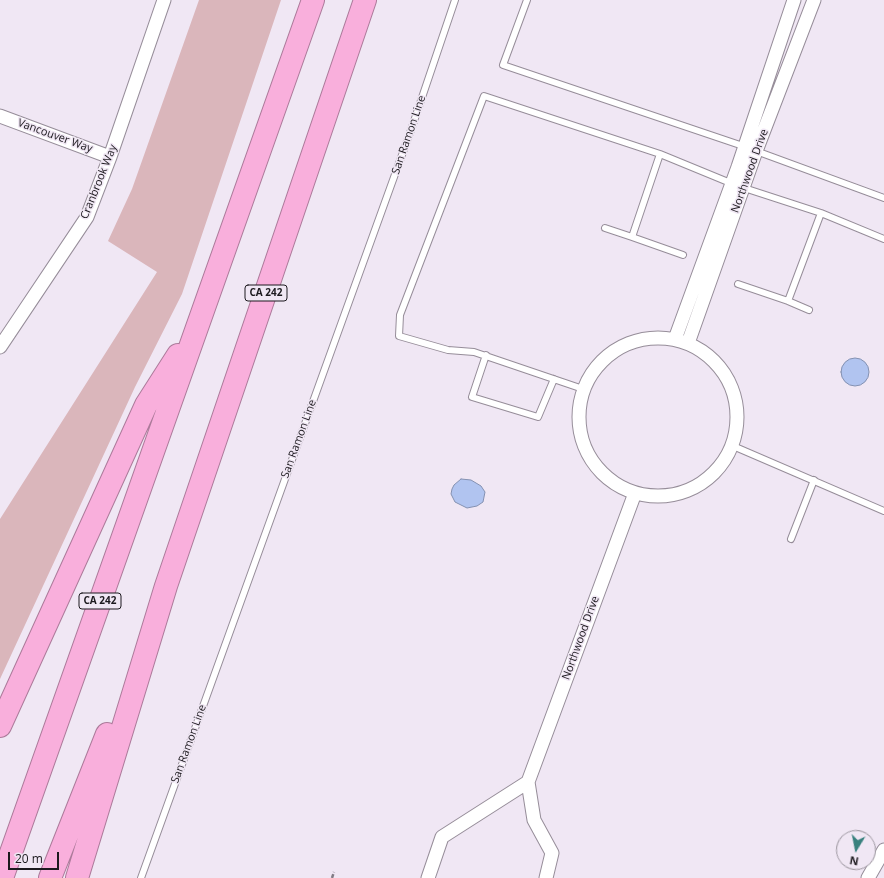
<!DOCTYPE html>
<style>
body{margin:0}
#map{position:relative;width:884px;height:878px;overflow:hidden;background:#f0e7f4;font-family:"Open Sans",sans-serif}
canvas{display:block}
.north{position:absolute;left:836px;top:830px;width:40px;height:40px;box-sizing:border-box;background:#f0e7f4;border:1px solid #9b959e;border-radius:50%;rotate:190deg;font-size:11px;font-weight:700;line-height:16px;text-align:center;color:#1c191e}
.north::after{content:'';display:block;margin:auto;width:14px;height:18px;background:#39817e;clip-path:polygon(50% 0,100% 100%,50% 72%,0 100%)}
.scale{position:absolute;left:8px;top:852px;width:51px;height:18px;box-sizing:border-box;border:2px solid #1c191e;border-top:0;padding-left:5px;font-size:12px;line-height:14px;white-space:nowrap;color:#1c191e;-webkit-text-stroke:3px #f0e7f4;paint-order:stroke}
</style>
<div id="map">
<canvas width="884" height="878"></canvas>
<div class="north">N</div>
<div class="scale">20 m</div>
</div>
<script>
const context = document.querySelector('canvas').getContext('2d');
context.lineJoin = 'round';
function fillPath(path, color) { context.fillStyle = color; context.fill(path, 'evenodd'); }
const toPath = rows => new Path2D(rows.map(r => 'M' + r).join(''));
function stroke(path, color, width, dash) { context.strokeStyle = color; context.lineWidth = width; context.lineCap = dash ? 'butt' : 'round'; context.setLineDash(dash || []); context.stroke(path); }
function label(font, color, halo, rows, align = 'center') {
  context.font = font + ' "Open Sans",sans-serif'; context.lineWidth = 3; context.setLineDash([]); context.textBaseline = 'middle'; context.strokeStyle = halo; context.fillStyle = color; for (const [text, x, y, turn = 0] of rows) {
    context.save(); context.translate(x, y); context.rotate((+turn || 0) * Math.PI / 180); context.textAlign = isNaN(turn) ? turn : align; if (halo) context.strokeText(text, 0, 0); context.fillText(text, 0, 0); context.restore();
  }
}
const green = toPath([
 [199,0,281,0,182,294,135,387,0,679,0,519,157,272,108,241,132,189]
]);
const water = toPath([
 '841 372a14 14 0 1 1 28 0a14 14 0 1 1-28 0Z',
 [461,479,471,480,481,486,485,492,483,502,477,506,467,508,455,502,451,494,452,489,454,485,461,479]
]);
const path = toPath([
 [332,878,334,872]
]);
const lane = toPath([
 [527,0,503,65,746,147],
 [756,151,884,198],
 [660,154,632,237,683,255],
 [741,187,821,213,884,239],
 [605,228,632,237],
 [738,284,788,301,821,213],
 [788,301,809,310],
 [486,355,472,397,538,417,554,379],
 [583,389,474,352,448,350,399,336,400,315,484,96,660,154,733,184],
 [733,446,884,511],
 [791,539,814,480],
 [141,878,411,130,455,0]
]);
const street = toPath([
 [0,116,110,157],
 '579 417a79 79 0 1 1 158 0a79 79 0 1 1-158 0Z',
 [675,339,738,167,794,0],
 [688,343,756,151,814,0],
 [0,347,87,217,110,157,164,0],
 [428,878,442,837,528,782],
 [546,878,552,853,534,820,528,782,635,493],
 [868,878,884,850]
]);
const highway = toPath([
 [0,726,146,405,178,355],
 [2,878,313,0],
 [50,878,107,734],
 [77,878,166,586,365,0]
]);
const shields = [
 [266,293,42],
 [100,601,42]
];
const shieldNames = [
 ["CA 242",266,293],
 ["CA 242",100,601]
];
const streetNames = [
 ["San Ramon Line",409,135,-71],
 ["Vancouver Way",55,136,20],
 ["Northwood Drive",750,171,-70],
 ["Cranbrook Way",99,182,-68],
 ["San Ramon Line",299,439,-70],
 ["Northwood Drive",581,638,-70],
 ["San Ramon Line",189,744,-70]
];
fillPath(green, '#dab6bb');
fillPath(water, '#b1c4f0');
stroke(water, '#8491b1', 1);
stroke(lane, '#968d99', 8);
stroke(street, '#968d99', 15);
stroke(highway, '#ac7a9a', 24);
stroke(path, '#827c85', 2.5, [4, 2]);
stroke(lane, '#fff', 6);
stroke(street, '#fff', 13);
stroke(highway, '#f9afdc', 22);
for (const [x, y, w] of shields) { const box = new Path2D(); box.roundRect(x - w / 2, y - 8, w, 16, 3); context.fillStyle = '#f0e7f4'; context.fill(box); stroke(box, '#1c191e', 1); }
label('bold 10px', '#1c191e', null, shieldNames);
label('11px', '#1c191e', '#f0e7f4', streetNames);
</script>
